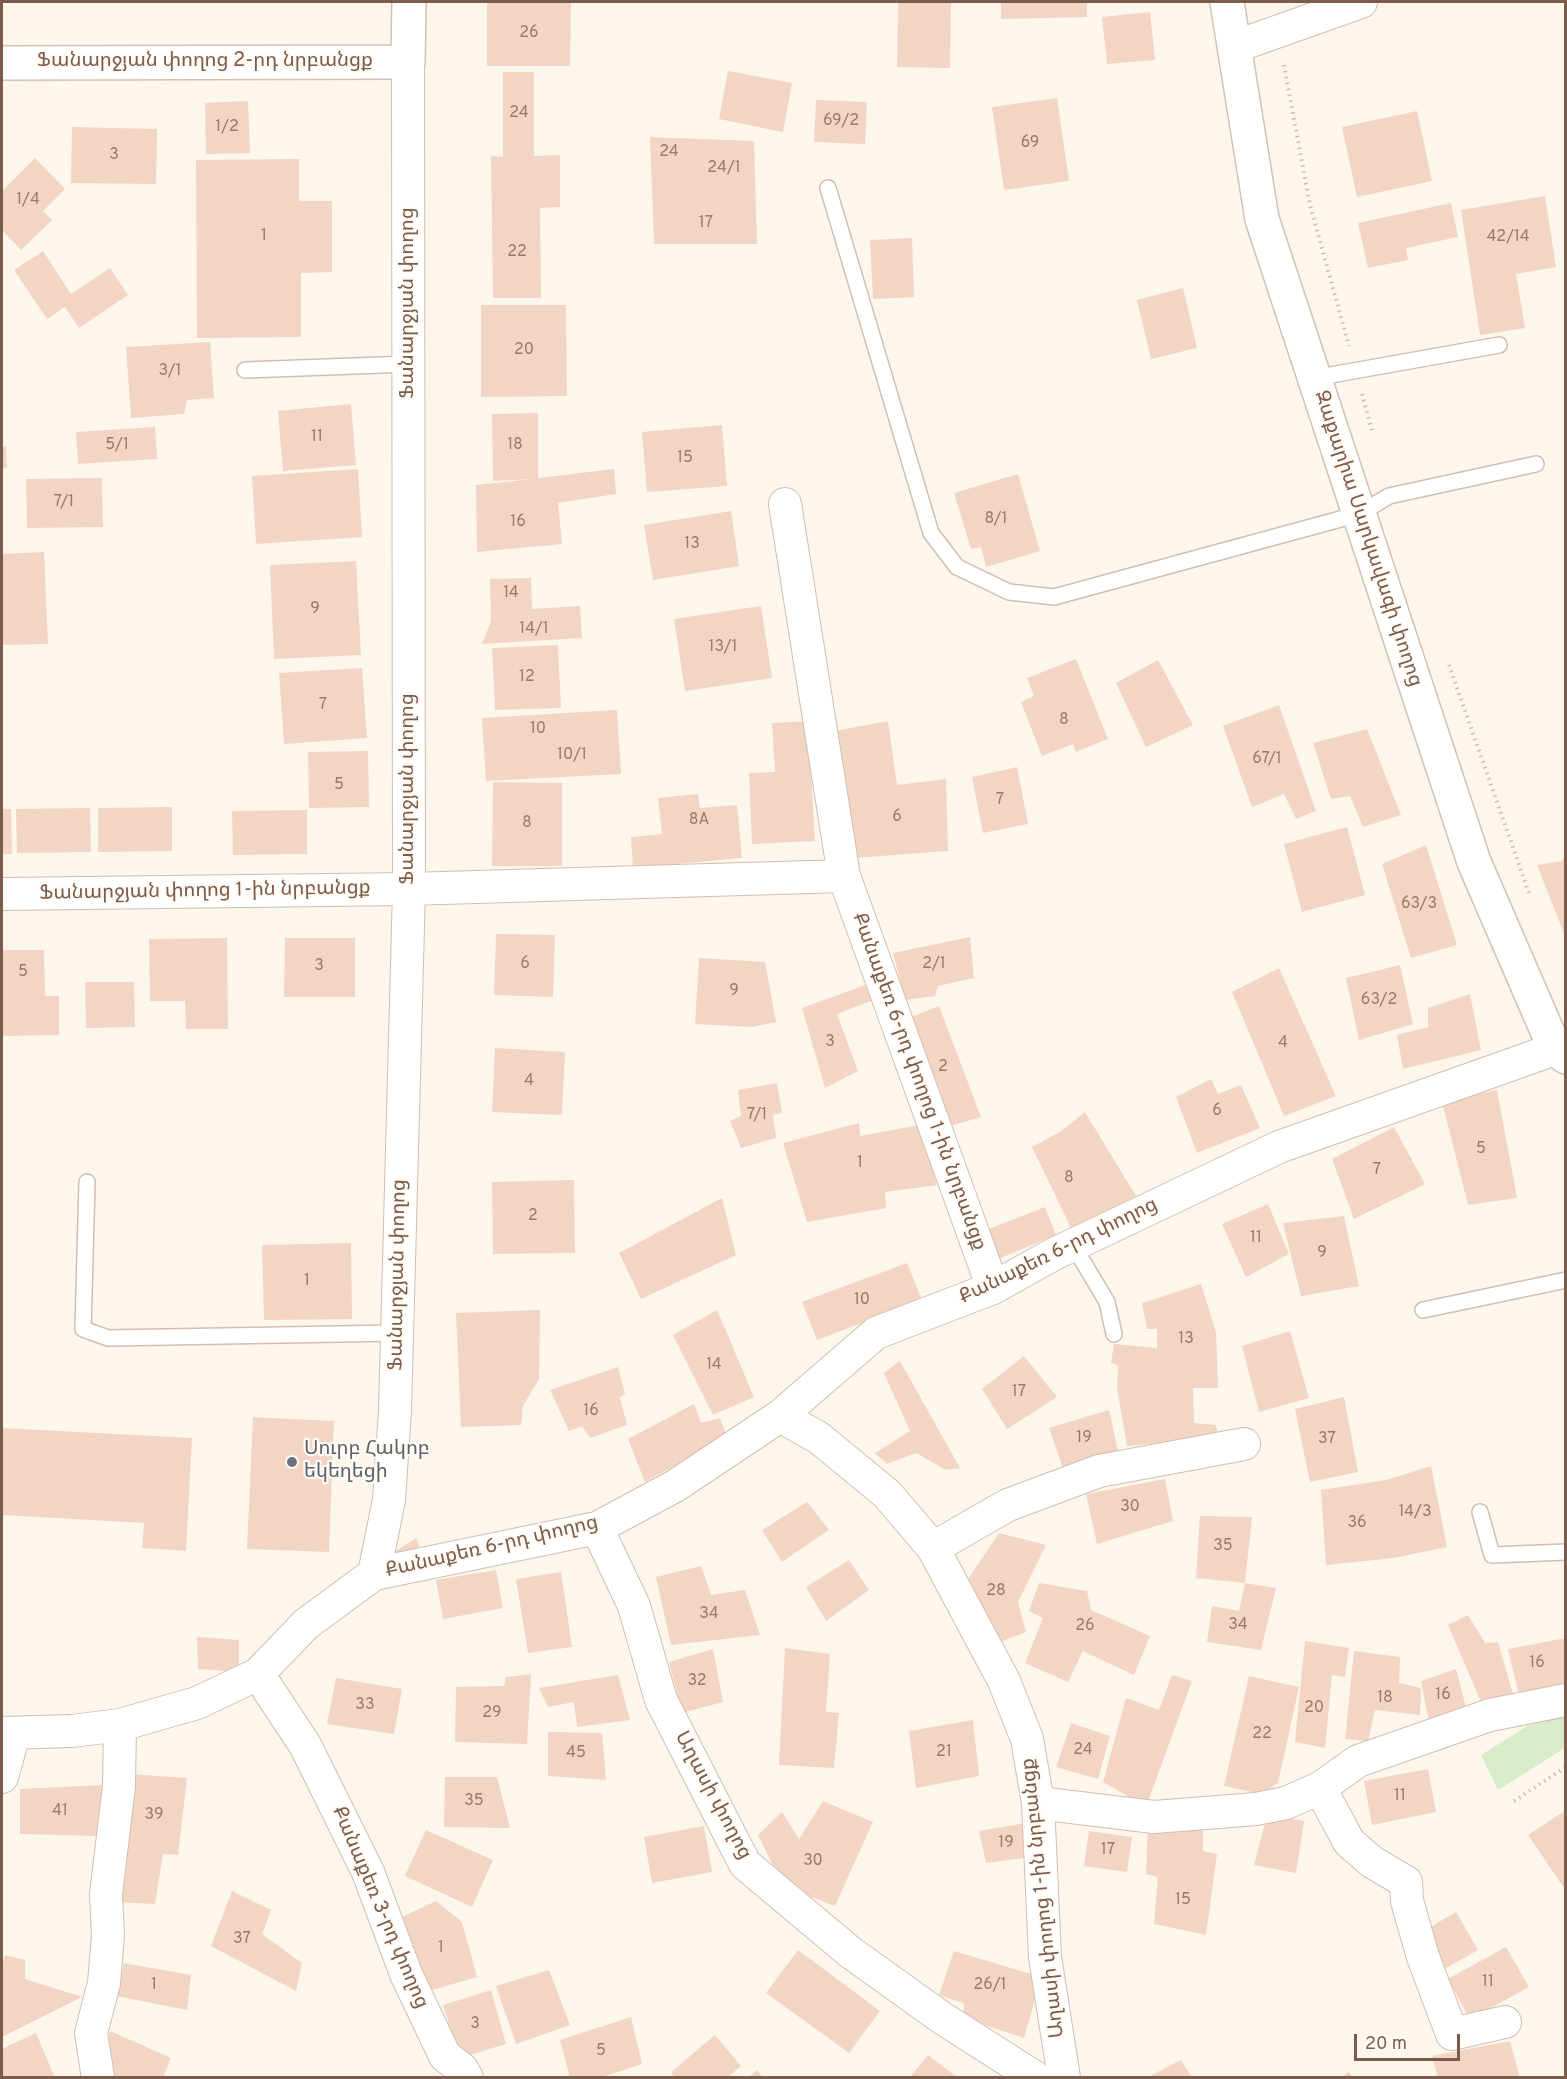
<!DOCTYPE html>
<meta charset="utf-8">
<style>
body{margin:0}
#map{position:relative;width:1567px;height:2079px;overflow:hidden;background:#fdf6ec;font-family:Overpass,sans-serif}
canvas{display:block}
.frame{position:absolute;inset:0;border:3px solid #7a5c4d;pointer-events:none}
.scale{position:absolute;left:1354px;top:2034px;width:106px;height:27px;box-sizing:border-box;border:3px solid #7a5c4d;border-top:0;padding-left:8px;font-size:18px;line-height:21px;white-space:nowrap;color:#7a5c4d;-webkit-text-stroke:4px #fffaf3;paint-order:stroke}
</style>
<div id="map">
<canvas width="1567" height="2079"></canvas>
<div class="frame"></div>
<div class="scale">20 m</div>
</div>
<script>
const context = document.querySelector('canvas').getContext('2d');
context.lineJoin = 'round';
function fillPath(path, color) { context.fillStyle = color; context.fill(path, 'evenodd'); }
const toPath = rows => new Path2D(rows.map(r => 'M' + r).join(''));
function stroke(path, color, width, dash) { context.strokeStyle = color; context.lineWidth = width; context.lineCap = dash ? 'butt' : 'round'; context.setLineDash(dash || []); context.stroke(path); }
function label(font, color, halo, rows, align = 'center') {
  context.font = font + ' Overpass,"Noto Sans Armenian",sans-serif'; context.lineWidth = 4.5; context.setLineDash([]); context.textBaseline = 'middle'; context.strokeStyle = halo; context.fillStyle = color; for (const [text, x, y, turn = 0] of rows) {
    context.save(); context.translate(x, y); context.rotate((+turn || 0) * Math.PI / 180); context.textAlign = isNaN(turn) ? turn : align; if (halo) context.strokeText(text, 0, 0); context.fillText(text, 0, 0); context.restore();
  }
}
const green = toPath([
 [1565,1715,1565,1748,1498,1790,1481,1755,1529,1725]
]);
const building = toPath([
 [487,2,571,2,570,66,487,66],
 [898,2,951,2,950,68,897,67],
 [1001,2,1087,2,1087,17,1001,19],
 [1150,12,1155,60,1107,64,1102,17],
 [728,71,792,83,783,132,719,119],
 [503,72,534,72,534,156,560,155,560,207,540,208,541,298,493,298,491,156,503,157],
 [1057,98,1069,181,1004,190,992,107],
 [816,100,867,102,865,144,814,142],
 [248,101,250,153,206,154,205,103],
 [1417,111,1432,181,1357,197,1342,127],
 [72,127,157,129,156,184,71,183],
 [650,137,754,141,757,244,654,244],
 [35,158,65,189,43,211,52,220,21,250,2,230,2,191],
 [299,159,299,201,332,201,332,272,301,273,301,337,197,338,196,160],
 [1545,196,1556,267,1516,274,1525,328,1480,335,1461,210],
 [1451,203,1458,237,1406,248,1408,260,1368,268,1358,223],
 [912,238,914,297,873,299,870,240],
 [43,251,71,294,110,268,128,295,79,328,65,307,47,319,14,270],
 [1183,288,1197,348,1151,359,1137,300],
 [481,305,566,305,567,396,481,397],
 [210,342,214,398,187,400,184,414,131,418,126,347],
 [351,404,356,465,283,471,278,411],
 [538,413,538,478,614,469,616,494,558,503,562,544,477,552,476,485,532,479,493,481,492,414],
 [722,425,727,486,647,492,642,432],
 [155,427,157,459,78,464,76,432],
 [6,446,7,468,2,469,2,447],
 [358,469,362,537,256,544,252,476],
 [1018,474,1040,551,986,567,981,547,971,549,954,493],
 [102,478,103,527,27,528,26,479],
 [731,511,739,566,653,580,644,525],
 [44,552,48,644,2,645,2,554],
 [356,561,361,655,274,659,270,565],
 [531,578,532,609,580,606,582,638,482,644,491,621,490,579],
 [761,606,772,678,685,691,674,619],
 [558,645,561,708,495,710,492,648],
 [1076,659,1108,739,1076,752,1073,744,1042,756,1021,702,1034,696,1027,678],
 [1158,660,1193,725,1146,747,1116,683],
 [362,668,367,738,284,744,279,673],
 [1279,705,1316,811,1296,819,1284,794,1252,807,1223,726],
 [617,710,621,774,486,781,482,718],
 [808,721,815,841,752,844,749,773,775,772,772,723],
 [888,721,897,785,946,779,948,851,854,858,835,731],
 [1367,729,1401,815,1363,827,1350,796,1331,799,1313,743],
 [368,751,369,807,309,808,308,752],
 [1017,767,1028,824,983,833,972,777],
 [493,782,562,783,562,866,492,866],
 [698,794,700,808,737,805,742,858,633,868,631,837,662,834,658,798],
 [172,807,172,851,98,852,98,808],
 [90,808,91,852,17,853,16,809],
 [2,809,11,809,12,854,2,854],
 [307,810,307,854,233,855,232,811],
 [1347,827,1365,895,1302,912,1284,844],
 [1426,845,1457,945,1411,958,1382,864],
 [1566,851,1566,936,1565,936,1537,865,1562,861],
 [496,934,555,935,553,997,494,995],
 [970,937,974,978,938,986,935,996,905,1000,893,953],
 [227,938,228,1029,186,1029,185,1001,150,1001,149,939],
 [285,938,355,938,355,997,284,997],
 [2,950,44,950,45,996,59,996,59,1035,2,1036],
 [699,958,765,962,776,1022,752,1027,695,1024],
 [1400,965,1413,1024,1359,1040,1346,978],
 [1279,968,1336,1096,1284,1116,1232,992],
 [85,982,134,982,135,1027,86,1028],
 [871,983,876,999,837,1014,858,1071,825,1088,802,1008],
 [1470,994,1481,1050,1403,1069,1397,1035,1428,1027,1428,1008],
 [939,1006,981,1117,947,1127,906,1019],
 [495,1048,565,1052,562,1115,492,1112],
 [1211,1079,1218,1094,1241,1085,1260,1128,1197,1153,1176,1097],
 [777,1083,782,1113,773,1115,776,1138,741,1148,730,1121,741,1116,738,1090],
 [1497,1090,1517,1198,1468,1205,1442,1102],
 [1085,1112,1136,1196,1072,1230,1032,1147,1063,1130],
 [859,1123,860,1136,920,1125,937,1185,885,1192,886,1208,807,1222,783,1143],
 [1394,1127,1425,1184,1354,1219,1332,1159],
 [574,1180,575,1253,493,1254,492,1182],
 [722,1198,736,1255,641,1299,619,1253],
 [1268,1204,1289,1254,1246,1277,1222,1224],
 [1045,1207,1056,1235,998,1259,984,1231],
 [1344,1216,1359,1286,1301,1296,1283,1223],
 [351,1243,352,1319,264,1320,262,1245],
 [907,1263,922,1300,817,1340,802,1302],
 [1201,1284,1216,1332,1218,1388,1193,1388,1194,1423,1216,1425,1218,1437,1127,1446,1117,1388,1118,1365,1111,1363,1114,1344,1157,1348,1157,1329,1147,1329,1142,1303],
 [540,1310,539,1379,523,1406,521,1425,461,1427,456,1313],
 [717,1310,754,1397,713,1415,673,1335],
 [1290,1331,1309,1398,1259,1412,1242,1346],
 [1024,1356,1057,1397,1007,1429,982,1389],
 [900,1361,960,1468,946,1470,916,1453,887,1464,875,1453,910,1431,884,1373],
 [618,1367,625,1394,620,1398,627,1425,590,1438,582,1426,569,1431,550,1390],
 [1344,1397,1358,1472,1310,1482,1295,1409],
 [694,1404,701,1423,720,1418,727,1437,645,1482,628,1439],
 [1109,1410,1118,1451,1063,1468,1049,1428],
 [253,1417,334,1421,329,1552,247,1549],
 [2,1428,192,1438,186,1551,142,1548,144,1523,2,1515],
 [1431,1466,1447,1547,1394,1558,1326,1565,1321,1490,1386,1480],
 [1165,1479,1173,1521,1097,1544,1086,1494],
 [807,1502,829,1530,782,1562,762,1530],
 [1200,1516,1252,1517,1245,1583,1196,1578],
 [999,1533,1046,1545,1018,1602,1026,1632,990,1646,966,1582],
 [416,1538,420,1546,407,1553,388,1556],
 [849,1560,869,1590,826,1621,806,1587],
 [701,1566,711,1595,745,1590,760,1635,671,1645,656,1577],
 [496,1570,503,1608,443,1619,436,1580],
 [561,1572,572,1647,528,1653,516,1579],
 [1039,1583,1087,1591,1091,1610,1150,1636,1134,1675,1083,1651,1068,1682,1025,1663,1043,1618,1029,1611],
 [1245,1583,1276,1588,1261,1650,1207,1642,1212,1606,1239,1611],
 [1468,1615,1485,1643,1498,1642,1513,1694,1481,1702,1448,1625],
 [197,1637,239,1640,239,1672,198,1669],
 [1566,1638,1566,1687,1519,1695,1508,1649],
 [1305,1641,1349,1648,1345,1677,1332,1675,1325,1748,1295,1742],
 [785,1648,830,1654,826,1712,839,1713,834,1768,779,1765],
 [713,1649,723,1702,682,1713,669,1662],
 [1354,1651,1400,1657,1399,1683,1421,1688,1420,1715,1375,1710,1368,1741,1345,1739],
 [1456,1669,1467,1711,1429,1722,1421,1681],
 [531,1674,527,1744,455,1742,456,1687,504,1686,506,1677],
 [618,1675,630,1720,577,1727,574,1702,548,1707,539,1688],
 [1172,1675,1192,1681,1146,1807,1103,1782,1126,1698,1159,1710],
 [1249,1676,1299,1687,1278,1783,1261,1794,1224,1786],
 [336,1678,402,1689,394,1734,327,1724],
 [973,1720,979,1776,916,1788,909,1731],
 [1071,1723,1110,1736,1098,1779,1056,1767],
 [548,1732,602,1733,606,1780,548,1776],
 [1428,1769,1436,1812,1372,1825,1364,1781],
 [129,1774,187,1778,178,1855,163,1854,155,1904,116,1902],
 [445,1777,497,1777,510,1828,444,1827],
 [103,1785,97,1836,20,1834,20,1789],
 [823,1801,873,1822,835,1906,783,1886,758,1835,782,1812,799,1839],
 [1566,1810,1566,1891,1528,1835],
 [1267,1815,1304,1821,1296,1873,1254,1865],
 [1026,1823,1031,1857,986,1863,979,1831],
 [1148,1823,1203,1826,1203,1851,1217,1854,1206,1935,1154,1924,1158,1877,1146,1874],
 [704,1826,712,1872,652,1883,644,1837],
 [426,1830,493,1860,472,1907,405,1876],
 [1089,1831,1132,1837,1127,1872,1084,1866],
 [232,1891,271,1910,262,1934,302,1963,296,1991,211,1946],
 [436,1901,462,1922,477,1977,429,1991,400,1918],
 [1456,1912,1478,1950,1446,1968,1425,1930],
 [1506,1947,1529,1987,1470,2019,1448,1979],
 [798,1950,880,2011,849,2053,766,1993],
 [954,1951,1041,1977,1024,2038,963,2018,964,2003,939,1995],
 [5,1955,25,1960,25,1979,82,1997,2,2037,2,1966],
 [124,1963,191,1975,187,2010,116,1996],
 [549,1970,570,2025,516,2044,496,1986],
 [491,1990,506,2044,460,2058,443,2005],
 [631,2017,642,2064,599,2078,570,2078,560,2040],
 [110,2031,171,2058,163,2078,106,2078,102,2058],
 [36,2033,55,2078,2,2078,2,2049],
 [715,2035,741,2066,727,2078,675,2078,671,2072],
 [1510,2041,1520,2078,1438,2078,1432,2056],
 [928,2055,958,2078,909,2078],
 [1181,2060,1192,2078,1146,2078],
 [757,2070,763,2078,748,2078],
 [1349,2072,1353,2078,1340,2078]
]);
const path = toPath([
 [1284,65,1310,205,1349,346],
 [1362,394,1372,431],
 [1449,665,1529,893],
 [1514,1801,1566,1767]
]);
const lane = toPath([
 [828,188,931,533,957,567,1009,592,1054,597,1359,514,1389,496,1536,464],
 [245,370,409,364],
 [1314,378,1499,345],
 [87,1182,83,1329,108,1338,397,1333],
 [1073,1245,1107,1302,1114,1334],
 [1423,1310,1566,1280],
 [1480,1512,1492,1555,1566,1552]
]);
const street = toPath([
 [1234,47,1361,2],
 [785,504,844,876,993,1288],
 [2,894,409,889,844,876],
 [780,1416,819,1438,887,1494,933,1548,1004,1681,1027,1739,1038,1803,1045,1957,1064,2078],
 [597,1528,634,1606,661,1700,745,1864,850,1952,942,2018,1036,2078],
 [933,1548,1008,1505,1099,1471,1244,1444],
 [374,1574,389,1500,395,1411,409,889,408,62],
 [258,1674,305,1745,368,1872,406,1974,445,2056,462,2069,467,2078],
 [2,1733,72,1731,120,1725,197,1703,258,1674,306,1624,374,1574,597,1528,675,1486,780,1416,876,1333,993,1288,1054,1254,1279,1147,1555,1049],
 [2,1777,14,1734],
 [1320,1788,1349,1842,1372,1862,1406,1882,1407,1901,1423,1957,1452,2034,1505,2022],
 [1038,1803,1154,1817,1256,1809,1286,1803,1320,1788,1358,1761,1490,1715,1566,1700],
 [98,2078,91,2033,104,1983,108,1936,106,1894,119,1786,120,1725]
]);
const secondary = toPath([
 [1227,2,1262,219,1474,862,1555,1049,1566,1057],
 [2,63,408,62,409,2]
]);
const markers = [
 [292,1462,6,"#6b7280"]
];
const numberNames = [
 ["26",529,34],
 ["24",519,114],
 ["69/2",841,122],
 ["1/2",227,128],
 ["69",1030,144],
 ["24",669,153],
 ["3",114,156],
 ["24/1",724,169],
 ["1/4",28,201],
 ["17",706,224],
 ["1",264,237],
 ["42/14",1508,238],
 ["22",517,253],
 ["20",524,351],
 ["3/1",170,372],
 ["11",317,438],
 ["5/1",117,446],
 ["18",515,446],
 ["15",685,459],
 ["7/1",64,503],
 ["8/1",996,520],
 ["16",518,523],
 ["13",692,545],
 ["14",511,594],
 ["9",315,610],
 ["14/1",534,630],
 ["13/1",723,648],
 ["12",527,678],
 ["7",323,706],
 ["8",1064,721],
 ["10",538,730],
 ["10/1",572,756],
 ["67/1",1267,760],
 ["5",339,786],
 ["7",1000,801],
 ["6",897,818],
 ["8A",699,821],
 ["8",527,824],
 ["63/3",1419,905],
 ["6",525,965],
 ["2/1",934,965],
 ["3",319,967],
 ["5",23,973],
 ["9",734,992],
 ["63/2",1379,1001],
 ["3",830,1043],
 ["4",1283,1044],
 ["2",943,1068],
 ["4",529,1082],
 ["6",1217,1112],
 ["7/1",757,1116],
 ["5",1481,1150],
 ["1",860,1164],
 ["7",1377,1171],
 ["8",1069,1179],
 ["2",533,1217],
 ["11",1256,1239],
 ["9",1322,1254],
 ["1",307,1282],
 ["10",862,1301],
 ["13",1186,1340],
 ["14",714,1366],
 ["17",1019,1393],
 ["16",591,1412],
 ["19",1084,1439],
 ["37",1327,1440],
 ["30",1130,1508],
 ["14/3",1415,1513],
 ["36",1357,1524],
 ["35",1223,1547],
 ["28",996,1592],
 ["34",709,1615],
 ["34",1238,1626],
 ["26",1085,1627],
 ["16",1537,1664],
 ["32",697,1682],
 ["16",1443,1696],
 ["18",1385,1699],
 ["33",365,1706],
 ["20",1314,1709],
 ["29",492,1714],
 ["22",1262,1735],
 ["24",1083,1751],
 ["21",944,1753],
 ["45",576,1754],
 ["11",1400,1797],
 ["35",474,1802],
 ["41",60,1812],
 ["39",154,1816],
 ["19",1006,1844],
 ["17",1108,1851],
 ["30",813,1862],
 ["15",1183,1901],
 ["37",242,1940],
 ["1",441,1949],
 ["11",1488,1983],
 ["1",154,1986],
 ["26/1",990,1986],
 ["3",475,2025],
 ["5",601,2052]
];
const streetNames = [
 ["Ֆանարջյան փողոց 2-րդ նրբանցք",205,62],
 ["Ֆանարջյան փողոց",409,303,-90],
 ["Զաքարիա Սարկավագի փողոց",1367,539,72],
 ["Ֆանարջյան փողոց",409,789,-90],
 ["Ֆանարջյան փողոց 1-ին նրբանցք",205,892,-1],
 ["Քանաքեռ 6-րդ փողոց 1-ին նրբանցք",918,1082,70],
 ["Քանաքեռ 6-րդ փողոց",1059,1252,-26],
 ["Ֆանարջյան փողոց",399,1275,-89],
 ["Քանաքեռ 6-րդ փողոց",492,1548,-13],
 ["Աղասի փողոց",712,1796,62],
 ["Աղասի փողոց 1-ին նրբանցք",1044,1898,-96],
 ["Քանաքեռ 3-րդ փողոց",379,1908,67]
];
const worshipNames = [
 ["Սուրբ Հակոբ",304,1450],
 ["եկեղեցի",304,1473]
];
fillPath(green, '#d8ecc9');
fillPath(building, '#f3d5c3');
stroke(lane, '#d1beb0', 18);
stroke(street, '#d1beb0', 34);
stroke(secondary, '#d6c0b0', 36);
stroke(path, '#d9b8a5', 4, [1.5, 4.5]);
stroke(lane, '#fff', 15);
stroke(street, '#fff', 32);
stroke(secondary, '#fff', 33);
for (const [x, y, r, color] of markers) { const dot = new Path2D(); dot.arc(x, y, r, 0, 2 * Math.PI); context.fillStyle = color; context.fill(dot); stroke(dot, '#fffaf3', 2); }
label('16px', '#987a6a', null, numberNames);
label('20px', '#7a5c4d', '#fffaf3', streetNames);
label('20px', '#5b616d', '#fffaf3', worshipNames, 'left');
</script>
